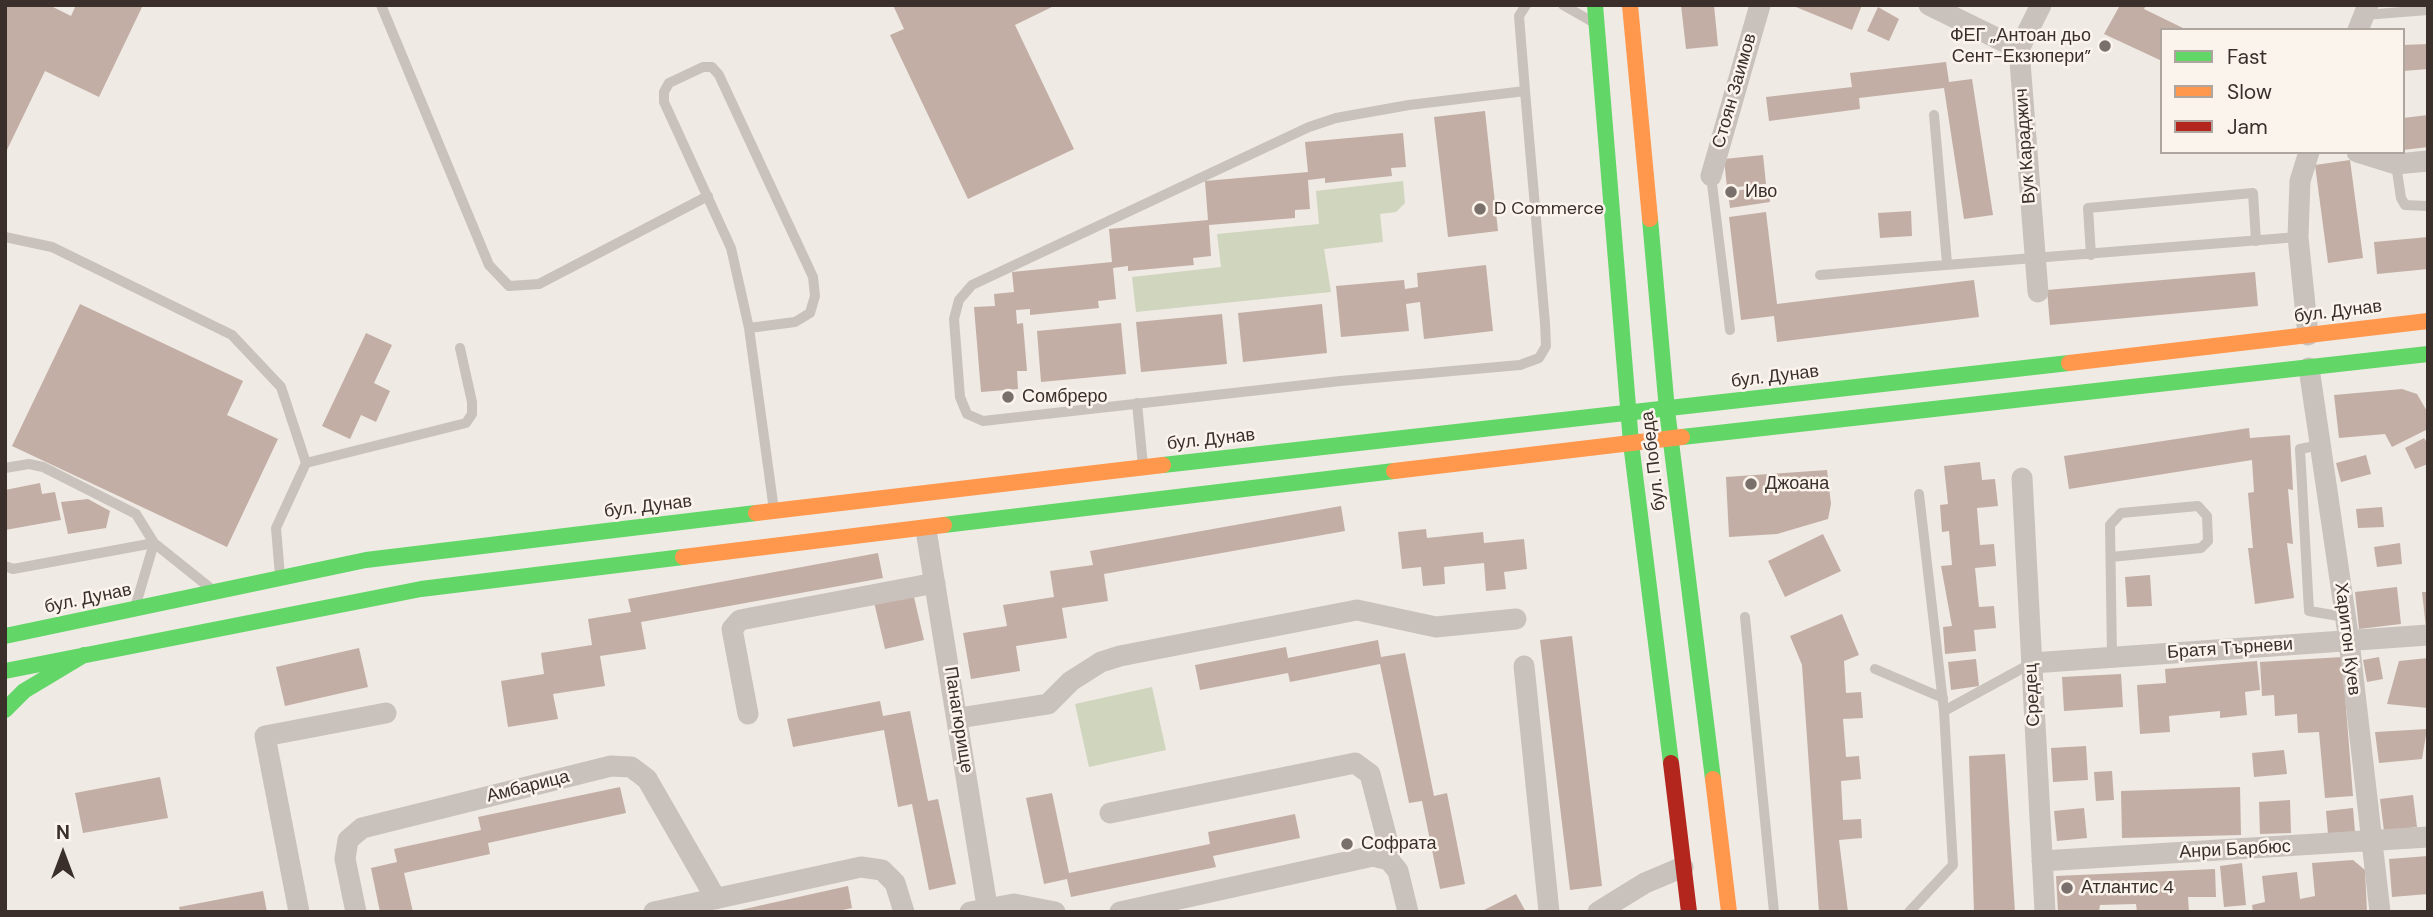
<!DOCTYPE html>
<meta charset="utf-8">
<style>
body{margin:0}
#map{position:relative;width:2433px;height:917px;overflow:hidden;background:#efeae4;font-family:"DM Sans",sans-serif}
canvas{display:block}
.frame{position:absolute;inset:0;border:7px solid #3a2f2a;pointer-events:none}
.legend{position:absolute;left:2160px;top:28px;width:245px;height:126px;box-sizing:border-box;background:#fbf4ec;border:2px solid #aea59e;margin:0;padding:9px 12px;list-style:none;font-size:21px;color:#3a2f2a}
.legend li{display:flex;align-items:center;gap:14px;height:35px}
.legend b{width:35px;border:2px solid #aea59e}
.north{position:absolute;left:28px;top:819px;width:70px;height:70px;-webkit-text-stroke:5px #fbf4ec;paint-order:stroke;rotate:0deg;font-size:19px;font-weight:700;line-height:28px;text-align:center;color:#3a2f2a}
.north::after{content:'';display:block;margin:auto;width:24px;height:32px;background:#3a2f2a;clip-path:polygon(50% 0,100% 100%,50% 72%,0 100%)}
</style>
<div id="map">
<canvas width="2433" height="917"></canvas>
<div class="frame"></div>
<ul class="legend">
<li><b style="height:9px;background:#63d668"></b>Fast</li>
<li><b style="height:9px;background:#ff974d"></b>Slow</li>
<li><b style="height:9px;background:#b3261e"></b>Jam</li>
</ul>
<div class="north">N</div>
</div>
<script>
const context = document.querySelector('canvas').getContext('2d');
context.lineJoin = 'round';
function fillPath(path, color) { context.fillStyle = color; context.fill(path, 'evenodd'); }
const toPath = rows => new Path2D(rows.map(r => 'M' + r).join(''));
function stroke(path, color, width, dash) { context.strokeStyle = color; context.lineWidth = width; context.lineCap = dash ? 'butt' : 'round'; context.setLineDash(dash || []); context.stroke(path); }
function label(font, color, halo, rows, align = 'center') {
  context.font = font + ' "DM Sans",sans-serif'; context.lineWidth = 5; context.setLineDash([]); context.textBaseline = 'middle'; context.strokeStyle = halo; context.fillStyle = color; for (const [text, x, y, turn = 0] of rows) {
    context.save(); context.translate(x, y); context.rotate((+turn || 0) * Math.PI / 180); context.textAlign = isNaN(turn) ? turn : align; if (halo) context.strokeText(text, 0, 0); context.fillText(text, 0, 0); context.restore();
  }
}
const green = toPath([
 [1403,181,1405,203,1396,212,1380,214,1383,242,1324,249,1331,292,1136,312,1132,277,1221,267,1217,234,1319,224,1316,191],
 [1152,687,1166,750,1089,767,1075,704]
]);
const building = toPath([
 [5,5,49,5,71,16,76,5,143,5,99,97,45,71,5,154],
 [893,5,1056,5,1015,25,1074,149,968,199,890,35,904,29],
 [1681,5,1714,5,1718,46,1686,49],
 [1791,5,1862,5,1852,30],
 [2116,5,2146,5,2144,9,2187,30,2162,30,2162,61,2104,34,2119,7],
 [1878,7,1899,19,1889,41,1867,31],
 [2428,44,2428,69,2403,71,2403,45],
 [1946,62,1949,82,1972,79,1993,215,1964,219,1944,88,1859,98,1860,109,1769,121,1766,97,1852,87,1850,73],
 [1485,111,1498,231,1448,237,1434,117],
 [2428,115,2428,147,2403,150,2403,118],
 [1403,133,1406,167,1391,168,1392,176,1325,183,1325,178,1308,180,1310,209,1295,210,1295,218,1209,225,1211,256,1193,258,1194,265,1128,271,1128,266,1113,268,1116,299,1098,301,1099,308,1030,315,1030,309,1016,310,1017,324,1023,323,1027,371,1017,371,1018,389,981,392,974,307,995,306,994,294,1014,292,1012,272,1112,262,1109,229,1208,220,1205,181,1308,172,1305,142],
 [1763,155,1766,184,1727,188,1724,159],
 [2350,160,2363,258,2328,263,2315,165],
 [1768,186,1770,202,1730,208,1728,192],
 [1911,211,1912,236,1880,238,1878,213],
 [1766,212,1777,304,1974,280,1979,317,1777,342,1774,316,1741,320,1729,217],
 [2428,237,2428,269,2377,274,2374,242],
 [1486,265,1493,331,1424,339,1420,302,1406,304,1409,331,1341,337,1336,286,1404,280,1405,289,1418,287,1417,273],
 [2255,272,2258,306,2050,325,2047,290],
 [80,304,243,381,227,415,278,439,227,547,12,446],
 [1322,304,1327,353,1243,362,1238,313],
 [1222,314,1227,364,1141,372,1136,322],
 [1121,323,1126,374,1041,382,1037,331],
 [366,333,392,345,374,383,390,391,376,422,361,415,350,439,322,426],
 [2402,389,2417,394,2428,413,2428,429,2392,447,2385,434,2339,438,2334,395],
 [2249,428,2250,438,2290,435,2293,490,2288,489,2293,544,2287,543,2294,598,2255,604,2248,548,2253,548,2248,493,2254,492,2252,460,2069,489,2064,456],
 [2424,438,2428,444,2428,464,2415,469,2405,448],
 [2366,455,2371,474,2341,482,2336,463],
 [1980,462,1982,480,1995,479,1998,506,1977,508,1980,545,1994,544,1996,566,1975,568,1979,607,1994,606,1996,628,1974,630,1976,651,1945,654,1943,627,1952,626,1941,566,1952,565,1949,531,1942,532,1940,505,1948,504,1944,466],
 [1827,470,1831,504,1828,519,1777,534,1729,537,1726,477],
 [40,483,42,494,55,492,61,520,5,530,5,490],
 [88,499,110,511,106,528,68,534,61,502],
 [1341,506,1345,531,1104,574,1108,601,1062,608,1067,638,1016,646,1020,671,971,679,963,633,1007,626,1003,605,1054,597,1050,571,1093,565,1090,551],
 [2382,507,2384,527,2358,528,2356,509],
 [1426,529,1427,538,1483,532,1484,543,1524,539,1527,569,1504,572,1506,589,1486,591,1484,563,1444,567,1445,584,1423,586,1421,567,1402,569,1398,532],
 [1823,534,1841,571,1785,597,1768,561],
 [2400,543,2402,564,2377,567,2374,547],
 [878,553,883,578,641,622,646,649,600,656,605,686,553,694,558,719,508,727,501,681,544,674,541,653,592,645,588,619,631,612,628,599],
 [2150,575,2152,606,2127,607,2125,577],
 [2397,587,2401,624,2359,629,2355,592],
 [2422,592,2428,592,2428,628,2426,628],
 [913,593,924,640,885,649,874,602],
 [1842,614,1859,655,1844,661,1846,693,1861,692,1863,718,1843,719,1846,757,1859,756,1861,779,1841,781,1843,820,1861,819,1862,838,1839,840,1848,912,1819,912,1802,665,1790,636],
 [1572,636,1602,886,1570,890,1540,640],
 [1378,640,1381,657,1405,653,1434,796,1447,793,1465,884,1440,889,1422,801,1409,803,1380,664,1290,682,1288,673,1200,690,1195,665,1286,647,1288,658],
 [359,648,368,687,285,706,276,667],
 [2342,657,2353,796,2325,798,2319,732,2298,733,2297,714,2275,716,2274,695,2262,696,2260,662],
 [2379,657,2383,679,2367,682,2363,660],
 [2428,658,2428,708,2387,704,2399,661],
 [1976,659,1979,686,1951,690,1948,662],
 [2257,661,2260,690,2245,692,2247,715,2220,718,2220,711,2169,716,2170,732,2140,734,2137,685,2166,683,2165,669],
 [2121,674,2123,707,2064,711,2062,677],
 [880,701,883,716,910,711,928,801,938,799,956,884,929,890,912,804,898,807,884,730,793,747,787,719],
 [2427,729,2422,759,2379,763,2375,732],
 [2086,746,2088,780,2053,782,2051,748],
 [2284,750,2287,774,2254,777,2252,753],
 [2005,754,2015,912,1974,912,1969,756],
 [2112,771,2114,800,2096,801,2094,772],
 [160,777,168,818,83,833,75,793],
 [620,787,626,813,488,843,490,854,404,873,413,912,380,912,371,868,397,862,394,849,481,830,478,817],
 [2240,787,2241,835,2122,838,2121,791],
 [1052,793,1069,873,1210,844,1208,832,1295,814,1300,838,1213,856,1216,867,1071,897,1067,879,1044,884,1026,798],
 [2413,795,2417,827,2384,831,2380,799],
 [2290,800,2291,833,2260,834,2259,802],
 [2084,808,2087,838,2057,841,2054,811],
 [2353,808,2355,832,2328,834,2326,811],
 [2428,856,2428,894,2392,897,2389,859],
 [2353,860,2365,870,2367,912,2253,912,2252,905,2265,902,2262,876,2297,872,2300,899,2315,896,2312,863],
 [2242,863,2246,905,2224,907,2220,866],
 [2215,869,2216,897,2188,897,2189,912,2137,912,2136,904,2100,905,2099,912,2058,912,2056,876],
 [848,886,852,908,834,912,731,912],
 [263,891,267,912,180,912,179,907],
 [1516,894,1526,912,1480,912]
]);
const lane = toPath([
 [381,5,489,265,509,286,539,284,708,196],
 [1563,5,1591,21],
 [2364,15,2428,10],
 [1525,91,1545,323,1546,346,1539,358,1520,365,1340,381,983,421,967,414,960,397,954,319,959,300,972,285,1309,127,1336,118,1409,105,1525,91],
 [1525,91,1519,16,1526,5],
 [1934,115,1947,263],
 [2396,164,2401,198,2405,205,2428,206],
 [1711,176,1730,330],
 [5,237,52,247,232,335,281,387,306,463,276,528,280,576],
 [2091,255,2088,208,2253,193,2256,241],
 [1820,275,2298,237],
 [749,328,795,322,810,313,815,296,813,277,719,75,712,67,703,67,669,83,664,92,664,102,731,248,749,328,774,510],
 [1137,403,1143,466],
 [2320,445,2300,449,2309,611,2345,617],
 [306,463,466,423,472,414,472,402,460,348],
 [5,468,29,464,43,467,136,514,154,543,209,587],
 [1919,494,1944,711],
 [2111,557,2201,548,2208,541,2207,516,2198,506,2121,513,2110,525,2112,657],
 [5,566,13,569,154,543],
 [136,604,154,543],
 [1745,617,1774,912],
 [1875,669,1943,698],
 [1909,912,1953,865,1944,711,2032,663]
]);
const street = toPath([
 [1929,5,2019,49],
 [2358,30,2368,5],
 [2357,152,2396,164,2428,161],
 [1711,176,1760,5],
 [2038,292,2019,49,2041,5],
 [2308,335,2298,237,2300,181,2309,152],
 [2309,368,2349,641,2380,912],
 [2022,478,2045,912],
 [926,530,988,912],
 [2032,663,2428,635],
 [1524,666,1549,912],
 [748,714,732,629,740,620,935,583],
 [959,718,1048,704,1071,681,1101,662,1120,656,1357,610,1436,627,1516,619],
 [1110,813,1355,763,1370,774,1389,847,1389,860],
 [2042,861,2428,837],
 [299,912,265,736,386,713],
 [356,912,345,859,348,840,362,828,611,766,631,767,647,779,716,899],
 [654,912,861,867,882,870,895,883,904,912],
 [970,912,1014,904,1055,912],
 [1120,912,1373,856,1389,860,1398,871,1408,912],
 [1598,912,1645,883,1683,867]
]);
const fast = toPath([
 [1595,5,1631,443,1671,763],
 [1650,219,1667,410,1713,779],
 [1682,437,2428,354],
 [1163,465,2069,363],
 [944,525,1394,471],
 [5,636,366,560,756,513],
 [5,671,421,589,683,557],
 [5,710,24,691,84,655]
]);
const slow = toPath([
 [1630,5,1650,219],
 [2069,363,2428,321],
 [1394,471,1682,437],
 [756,513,1163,465],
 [683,557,944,525],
 [1713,779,1729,912]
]);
const jam = toPath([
 [1671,763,1689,912]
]);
const markers = [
 [2105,46,7,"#79706b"],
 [1731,192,7,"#79706b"],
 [1480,209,7,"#79706b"],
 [1008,397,7,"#79706b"],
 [1751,484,7,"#79706b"],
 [1347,844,7,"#79706b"],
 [2067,888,7,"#79706b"]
];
const poiNames = [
 ["ФЕГ „Антоан дьо",2091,36,"right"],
 ["Сент-Екзюпери”",2091,57,"right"],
 ["Иво",1745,192],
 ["D Commerce",1494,209],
 ["Сомбреро",1022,397],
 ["Джоана",1765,484],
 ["Софрата",1361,844],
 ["Атлантис 4",2081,888]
];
const streetNames = [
 ["Стоян Заимов",1735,91,-74],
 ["Вук Караджич",2026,146,-94],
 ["бул. Дунав",2338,312,-7],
 ["бул. Дунав",1775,377,-7],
 ["бул. Дунав",1211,440,-6],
 ["бул. Победа",1654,461,-97],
 ["бул. Дунав",648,507,-7],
 ["бул. Дунав",88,599,-12],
 ["Харитон Куев",2347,639,83],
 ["Братя Търневи",2230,649,-4],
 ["Средец",2033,695,-93],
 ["Панагюрище",958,720,81],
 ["Амбарица",528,787,-14],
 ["Анри Барбюс",2235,850,-3]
];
fillPath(green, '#d0d5be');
fillPath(building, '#c3aea5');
stroke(lane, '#c9c2bc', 10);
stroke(street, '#c9c2bc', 21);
stroke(fast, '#63d668', 16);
stroke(slow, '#ff974d', 16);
stroke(jam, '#b3261e', 16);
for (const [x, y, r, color] of markers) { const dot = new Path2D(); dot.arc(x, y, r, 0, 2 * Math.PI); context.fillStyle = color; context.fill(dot); stroke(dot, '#fbf4ec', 2.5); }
label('18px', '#3a2f2a', '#fbf4ec', poiNames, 'left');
label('18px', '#3a2f2a', '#fbf4ec', streetNames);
</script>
